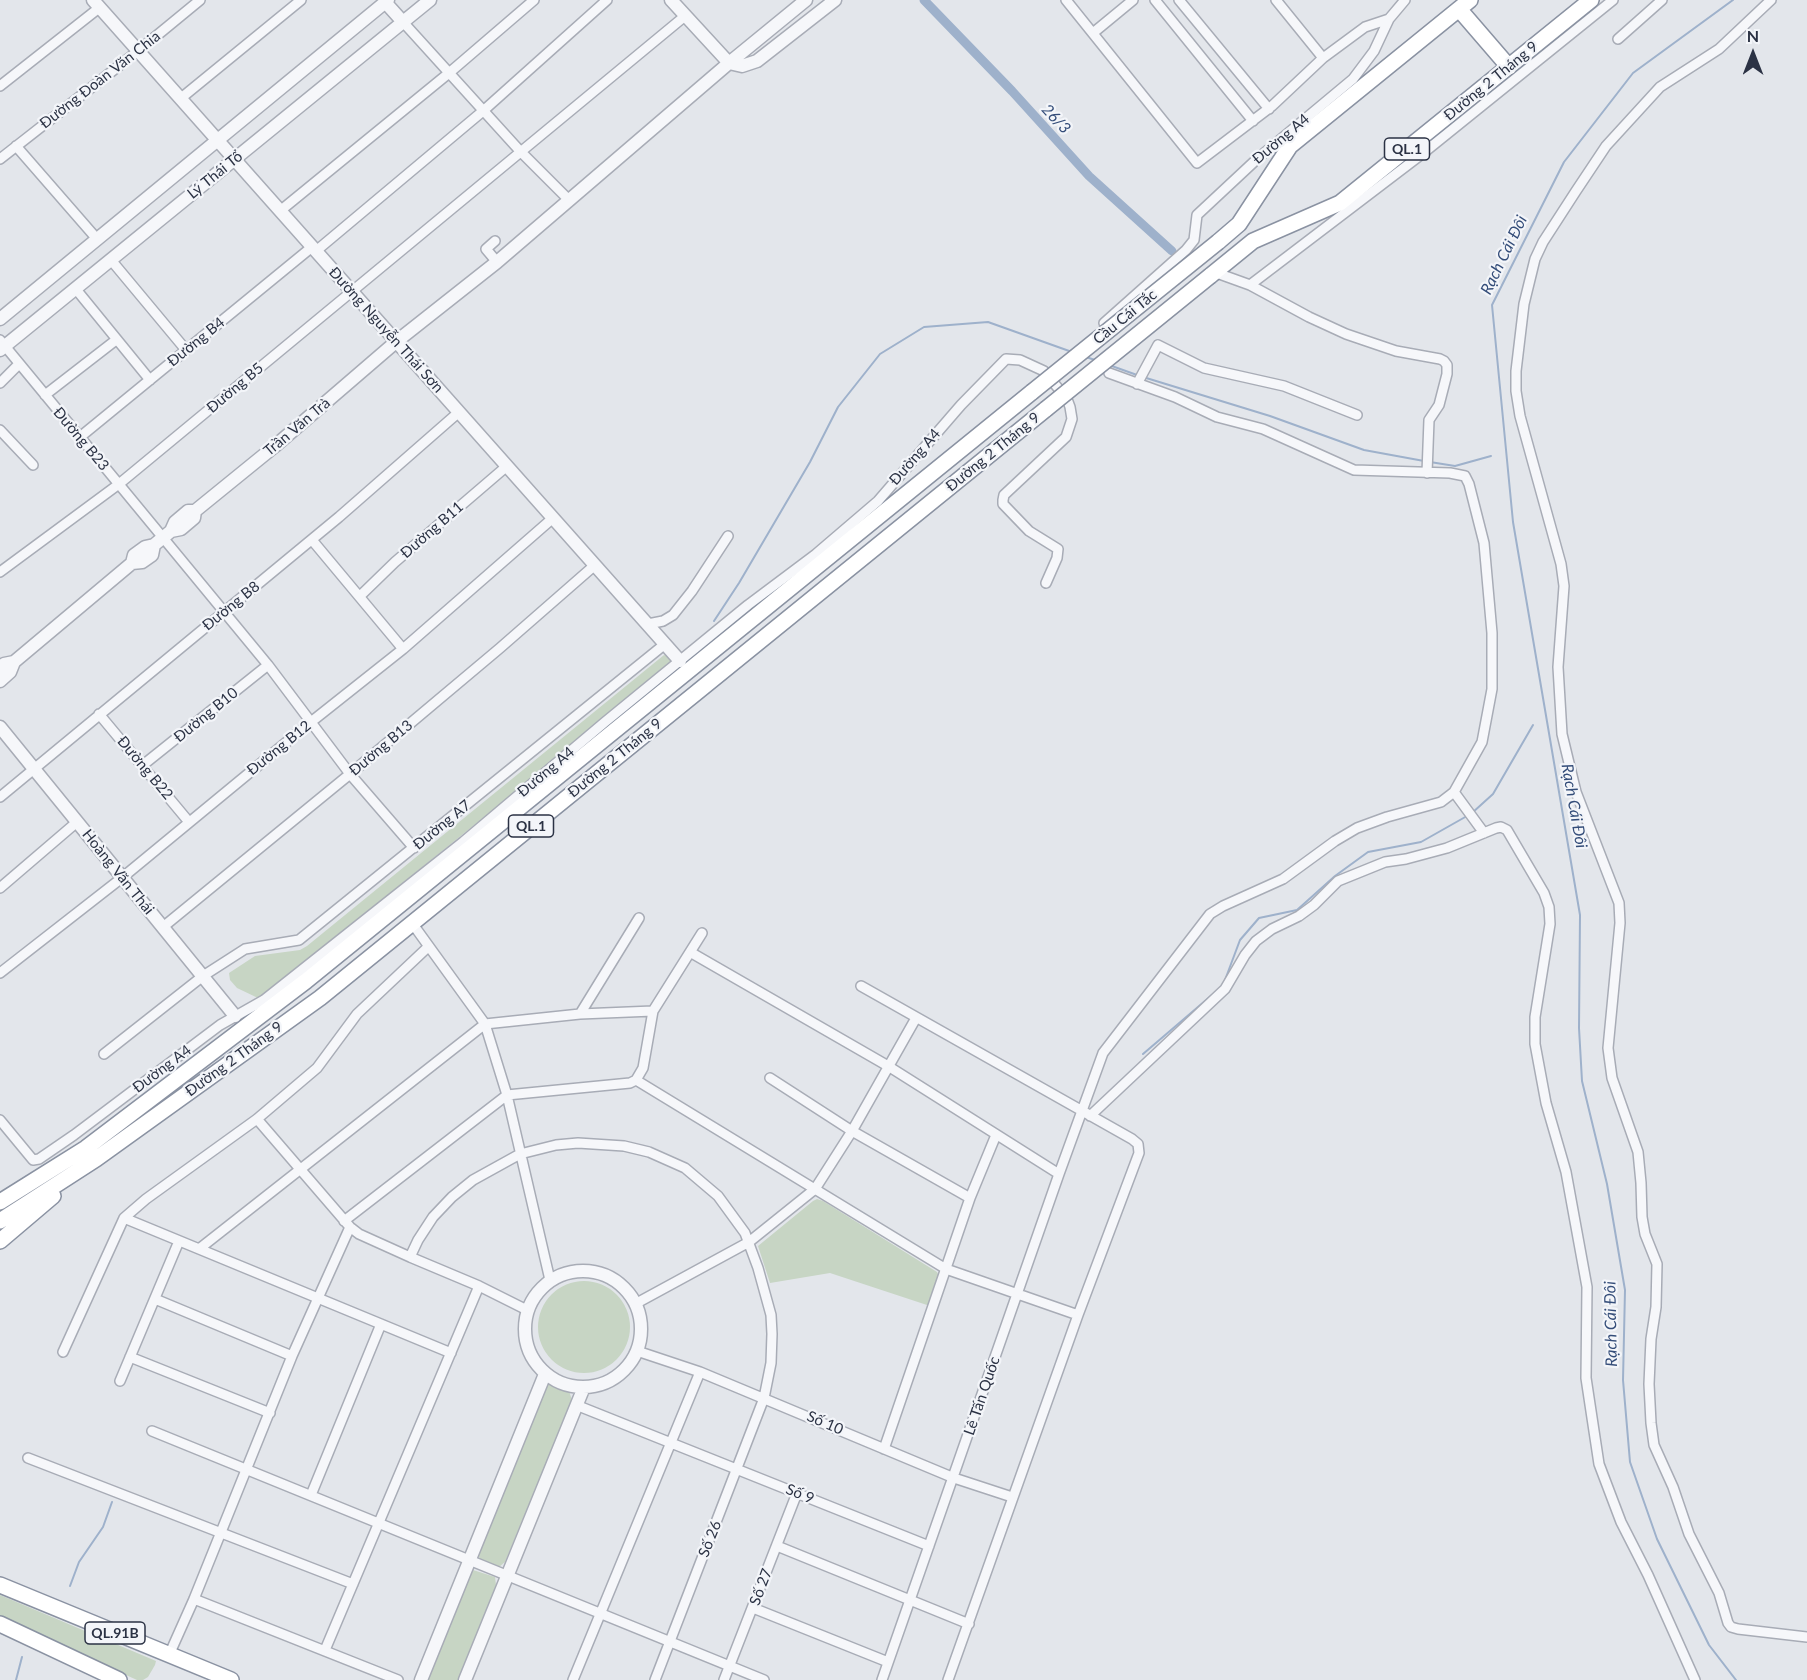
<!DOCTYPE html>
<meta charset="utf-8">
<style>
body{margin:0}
#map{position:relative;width:1807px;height:1680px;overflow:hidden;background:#e3e6eb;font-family:Lato,sans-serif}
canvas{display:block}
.north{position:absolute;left:1723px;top:24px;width:60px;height:60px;-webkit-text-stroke:4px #f3f5f9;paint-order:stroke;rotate:0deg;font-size:16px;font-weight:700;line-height:24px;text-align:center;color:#2b3244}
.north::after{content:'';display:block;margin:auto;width:21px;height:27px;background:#2b3244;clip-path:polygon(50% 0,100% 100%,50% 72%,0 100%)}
</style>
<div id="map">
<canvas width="1807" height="1680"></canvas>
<div class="north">N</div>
</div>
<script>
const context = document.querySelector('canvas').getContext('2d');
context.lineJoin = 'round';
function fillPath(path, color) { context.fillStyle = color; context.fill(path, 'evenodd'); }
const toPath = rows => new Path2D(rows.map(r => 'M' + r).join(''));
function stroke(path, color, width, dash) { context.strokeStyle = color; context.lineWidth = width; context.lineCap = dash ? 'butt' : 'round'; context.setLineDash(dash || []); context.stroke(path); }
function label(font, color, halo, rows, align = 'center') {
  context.font = font + ' Lato,sans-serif'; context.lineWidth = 4.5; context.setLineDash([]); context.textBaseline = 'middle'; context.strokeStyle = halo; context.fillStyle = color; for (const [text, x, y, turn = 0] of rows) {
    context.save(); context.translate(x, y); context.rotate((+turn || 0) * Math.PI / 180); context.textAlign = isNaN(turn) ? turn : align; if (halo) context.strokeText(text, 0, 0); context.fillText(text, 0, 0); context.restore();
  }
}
const green = toPath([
 [664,655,671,657,673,664,294,971,258,998,237,988,230,980,229,973,255,956,300,950,307,946],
 [817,1199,823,1201,937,1272,939,1276,930,1306,830,1273,770,1283,758,1246,813,1201],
 '538 1327a46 46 0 1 1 92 0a46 46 0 1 1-92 0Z',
 [548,1385,554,1385,569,1391,572,1400,505,1562,499,1567,480,1559,478,1555,544,1389],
 [473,1570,495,1577,496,1585,458,1680,427,1680,470,1572],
 [0,1595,156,1661,155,1665,148,1677,143,1680,137,1680,0,1618]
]);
const stream = toPath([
 [1733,0,1633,73,1564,162,1492,305,1513,522,1580,915,1579,1028,1582,1081,1607,1184,1625,1290,1623,1380,1630,1462,1657,1539,1709,1645,1736,1680],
 [1086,357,1098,361],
 [1109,365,1137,375],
 [1143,377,1270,416,1364,450,1424,461],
 [1430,462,1455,466,1491,456],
 [714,621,739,583,810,462,838,407,880,354,924,327,988,322,1072,352],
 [1472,813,1493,794,1533,725],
 [1225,980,1240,940,1259,918,1297,910,1335,876,1368,852,1421,842,1467,816],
 [1143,1054,1212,995],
 [70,1586,79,1562,103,1527,112,1502],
 [16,1680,22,1657]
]);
const canal = toPath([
 [924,0,1012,91,1089,176,1172,251]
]);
const minor = toPath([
 [1066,0,1197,163,1272,106,1323,58,1276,0],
 [1155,0,1253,121],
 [1179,0,1269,109],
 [1771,0,1719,49,1660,87,1606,146,1576,191,1543,242,1535,259,1524,304,1516,371,1516,391,1520,416,1561,564,1564,586,1558,667,1562,734,1576,792,1619,903,1620,923,1608,1048,1612,1078,1638,1152,1641,1183,1642,1217,1645,1234,1657,1264,1656,1307,1651,1339,1649,1384,1651,1423,1654,1445,1673,1487,1689,1534,1719,1593,1728,1623,1731,1627,1738,1629,1807,1637],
 [403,22,520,151,569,200],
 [1093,33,1133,0],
 [1618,39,1662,0],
 [1323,58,1365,27,1389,19],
 [0,86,99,8],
 [180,99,301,0],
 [16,146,97,239],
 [0,159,138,51,200,0],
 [280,211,449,73,534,0],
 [495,241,486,249,497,262],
 [316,251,483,111,607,0],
 [111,260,186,350],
 [1214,272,1250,285,1309,317,1346,334,1396,351,1440,359,1444,361,1447,365,1447,374,1439,405,1429,420,1427,473],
 [1250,285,1422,154,1613,0],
 [75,288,150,380],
 [1104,323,1186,250,1194,240,1197,215,1257,159,1353,79,1374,51,1389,19,1405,0],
 [0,340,268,665,350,774,414,848],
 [0,383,19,364],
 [1137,384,1158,345,1204,368,1284,386,1357,415],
 [45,395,116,340],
 [0,430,33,465],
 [80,437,312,247],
 [312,540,403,649],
 [0,572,119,484,685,16],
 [360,596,395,562,507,466],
 [648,624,663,621,673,615,692,591,728,536],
 [99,714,189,822],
 [143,765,268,665],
 [1454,792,1484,833],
 [0,797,339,517,459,412],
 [0,888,77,822],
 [412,923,485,1024,507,1095,550,1280],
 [163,927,350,774,500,648,595,565],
 [690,952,888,1066,1059,1174],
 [0,973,123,877,311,722,403,649,553,518],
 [861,986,1132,1139,1138,1144,1139,1153,1078,1315,948,1680],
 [653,1011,702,933],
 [580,1014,639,918],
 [104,1054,203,976,245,949,299,940,665,644],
 [770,1078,852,1131,970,1198],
 [636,1080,946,1269,1078,1315],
 [1090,1116,1225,989,1245,955,1256,941,1272,929,1299,916,1314,905,1338,881,1385,862,1406,859,1447,848,1496,828,1501,827,1507,830,1544,893,1549,907,1550,924,1535,1017,1535,1044,1546,1103,1566,1172,1587,1287,1586,1378,1599,1464,1621,1522,1648,1575,1695,1680],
 [257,1119,350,1227,359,1234,410,1257,479,1286,527,1310],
 [0,1120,33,1160,39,1159,74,1135,220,1025,264,1000,463,842,605,722,748,605,816,554,878,501,961,405,1006,359,1020,360,1044,371,1067,399,1070,407,1072,419,1066,437,1004,495,1003,500,1003,504,1029,531,1058,549,1057,558,1046,583],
 [124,1218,451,1353],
 [199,1249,485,1024,580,1014,653,1011,643,1068,636,1080,630,1083,507,1095,344,1221],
 [410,1257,418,1240,433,1217,452,1197,473,1180,520,1154,556,1145,578,1143,624,1146,649,1152,685,1168,718,1196,745,1233,758,1268,771,1315,772,1334,771,1363,764,1398,655,1680],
 [155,1299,292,1356],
 [635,1304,749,1242,815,1189,852,1131,916,1018],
 [637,1351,700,1372,954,1478,1012,1497],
 [63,1352,124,1218,146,1199,257,1119,317,1068,357,1014,428,947],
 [130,1357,270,1413],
 [120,1381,179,1241],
 [576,1405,929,1546],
 [152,1431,764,1680],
 [884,1449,970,1198,996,1135],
 [28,1458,353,1584],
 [311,1495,381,1324],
 [777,1546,969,1624],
 [194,1599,398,1680],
 [753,1608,888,1662],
 [325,1650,479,1286],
 [169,1655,194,1599,292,1356,350,1227],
 [573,1680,700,1372],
 [724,1680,797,1493],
 [882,1680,1059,1174,1103,1053,1210,914,1223,906,1283,879,1335,841,1357,828,1387,817,1441,802,1454,792,1482,742,1492,689,1492,633,1484,543,1469,484,1465,476,1450,473,1354,470,1263,429,1217,417,1175,397,1109,373]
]);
const tertiary = toPath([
 [93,0,680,661],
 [671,0,729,63,742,66,757,61,835,0],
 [385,2,403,22],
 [0,319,388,0],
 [0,350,430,0],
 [171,531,181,529,194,518,195,511],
 [154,545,171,531,175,522,188,511,195,511,275,446,397,341,497,262,729,63,806,0],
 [132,563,134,555,145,547,154,545],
 [0,667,4,664,14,662,132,563,142,562,152,555,154,545],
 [0,681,10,672,14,662],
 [0,727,235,1016],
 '525 1329a58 58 0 1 1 116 0a58 58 0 1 1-116 0Z',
 [421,1680,545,1374],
 [465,1680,584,1387]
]);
const trunk = toPath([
 [1459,9,1509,67],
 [1218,242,1239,224,1290,146,1470,0],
 [1210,276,1253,241,1340,203,1591,0],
 [0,1202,86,1148,306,981,1032,392],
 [0,1221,96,1159,320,998,1046,409],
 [0,1241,53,1196],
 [0,1585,231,1680],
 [0,1624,119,1680]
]);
const trunkBridge = toPath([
 [1032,392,1218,242],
 [1046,409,1210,276]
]);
const shields = [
 [1407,149,45],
 [531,826,45],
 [115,1633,60]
];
const shieldNames = [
 ["QL.1",1407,149],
 ["QL.1",531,826],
 ["QL.91B",115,1633]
];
const streetNames = [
 ["Đường Đoàn Văn Chia",100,80,-38],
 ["Đường 2 Tháng 9",1491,81,-39],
 ["Đường A4",1281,139,-40],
 ["Lý Thái Tổ",215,175,-39],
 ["Cầu Cái Tắc",1125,317,-39],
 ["Đường Nguyễn Thái Sơn",386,330,48],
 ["Đường B4",196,342,-39],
 ["Đường B5",235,388,-40],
 ["Trần Văn Trà",297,427,-40],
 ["Đường B23",81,439,50],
 ["Đường 2 Tháng 9",993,452,-39],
 ["Đường A4",915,457,-49],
 ["Đường B11",432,530,-41],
 ["Đường B8",231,606,-39],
 ["Đường B10",206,715,-39],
 ["Đường B12",279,748,-39],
 ["Đường B13",381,748,-40],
 ["Đường 2 Tháng 9",615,758,-39],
 ["Đường B22",145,768,50],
 ["Đường A4",546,772,-40],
 ["Đường A7",442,825,-39],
 ["Hoàng Văn Thái",118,872,51],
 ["Đường 2 Tháng 9",234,1059,-36],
 ["Đường A4",162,1069,-37],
 ["Lê Tấn Quốc",982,1396,-71],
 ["Số 10",825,1423,23],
 ["Số 9",800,1494,22],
 ["Số 26",710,1539,-68],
 ["Số 27",761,1587,-69]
];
const waterNames = [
 ["26/3",1056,119,47],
 ["Rạch Cái Đôi",1504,255,-64],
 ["Rạch Cái Đôi",1574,806,80],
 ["Rạch Cái Đôi",1611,1324,-91]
];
fillPath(green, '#c7d5c4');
stroke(stream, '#9eb1cb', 2);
stroke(canal, '#9eb1cb', 9);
stroke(minor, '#a8acb6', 12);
stroke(tertiary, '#a8acb6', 15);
stroke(trunk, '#8a92a2', 18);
stroke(minor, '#f6f7fa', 9);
stroke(tertiary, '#f6f7fa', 12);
stroke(trunk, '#fff', 15);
stroke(trunkBridge, '#8a92a2', 18, []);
stroke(trunkBridge, '#fff', 15);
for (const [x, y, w] of shields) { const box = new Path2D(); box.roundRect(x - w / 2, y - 11, w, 22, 4.5); context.fillStyle = '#f3f5f9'; context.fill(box); stroke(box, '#2b3244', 1.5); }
label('bold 14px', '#2b3244', null, shieldNames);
label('15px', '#2b3244', '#f3f5f9', streetNames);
label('italic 16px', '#344d79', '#f3f5f9', waterNames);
</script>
